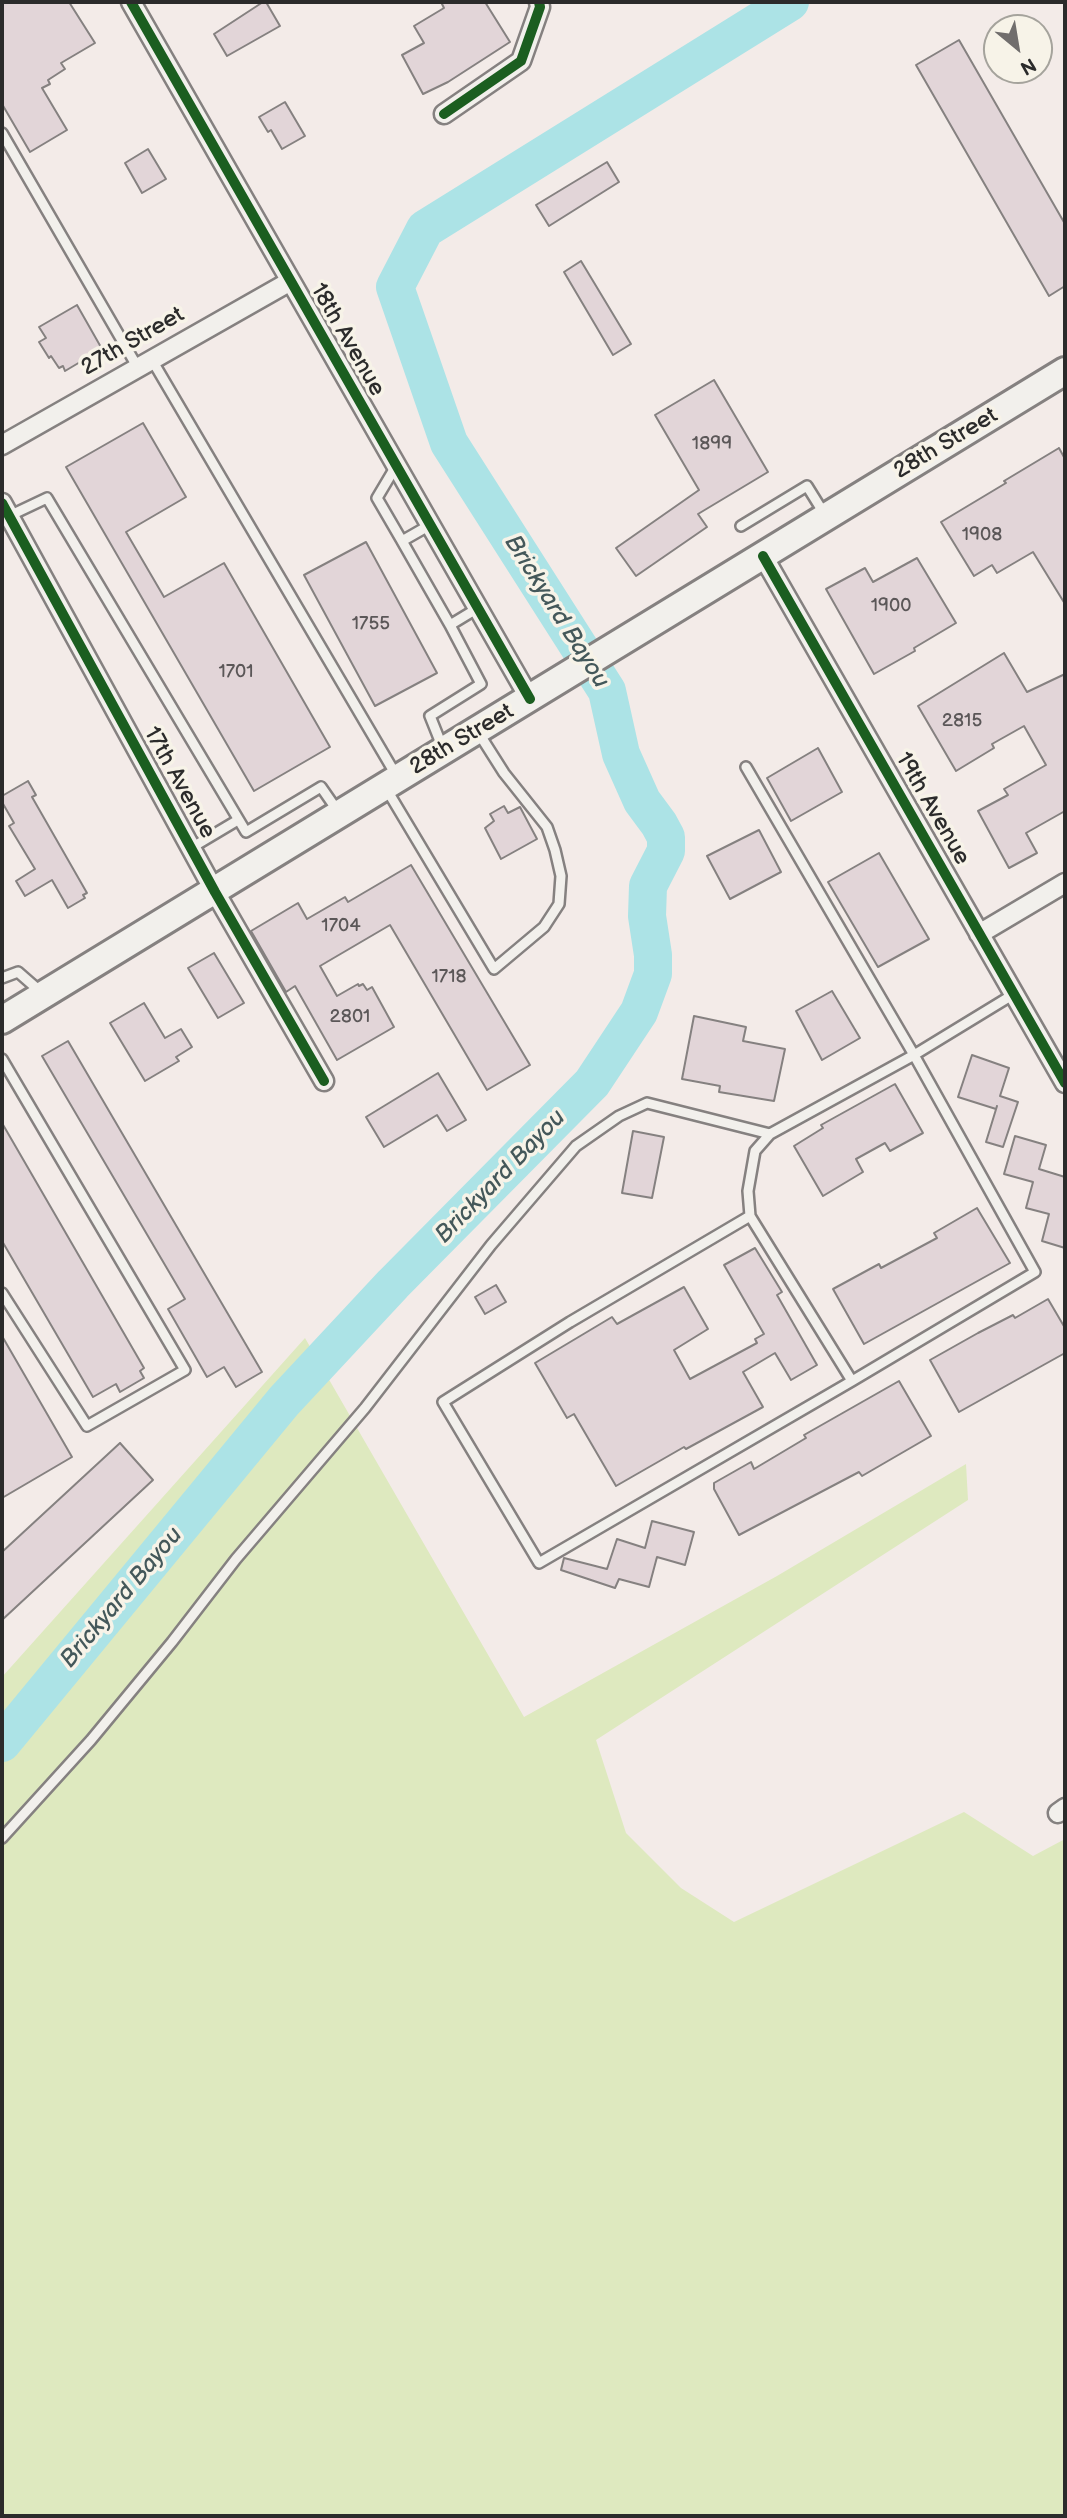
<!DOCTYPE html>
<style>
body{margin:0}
#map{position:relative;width:1067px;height:2518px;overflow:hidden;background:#f3ebe8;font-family:"Balsamiq Sans",sans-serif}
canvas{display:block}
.frame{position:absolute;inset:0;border:4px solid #2b2b2b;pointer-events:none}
.north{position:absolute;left:983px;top:14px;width:70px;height:70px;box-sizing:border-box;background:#f7f3e8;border:2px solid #a5a39c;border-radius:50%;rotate:150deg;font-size:19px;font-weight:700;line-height:28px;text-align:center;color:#2b2b2b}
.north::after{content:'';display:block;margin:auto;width:24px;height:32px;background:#716e6d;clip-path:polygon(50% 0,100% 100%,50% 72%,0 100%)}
</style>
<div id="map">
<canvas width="1067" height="2518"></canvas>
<div class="frame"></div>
<div class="north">N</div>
</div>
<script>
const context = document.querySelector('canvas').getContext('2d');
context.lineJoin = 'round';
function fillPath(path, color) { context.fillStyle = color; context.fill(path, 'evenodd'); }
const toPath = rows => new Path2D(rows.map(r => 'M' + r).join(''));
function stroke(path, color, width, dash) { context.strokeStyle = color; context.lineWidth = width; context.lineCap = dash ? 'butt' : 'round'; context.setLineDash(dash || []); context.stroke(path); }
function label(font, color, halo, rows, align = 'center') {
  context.font = font + ' "Balsamiq Sans",sans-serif'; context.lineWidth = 7; context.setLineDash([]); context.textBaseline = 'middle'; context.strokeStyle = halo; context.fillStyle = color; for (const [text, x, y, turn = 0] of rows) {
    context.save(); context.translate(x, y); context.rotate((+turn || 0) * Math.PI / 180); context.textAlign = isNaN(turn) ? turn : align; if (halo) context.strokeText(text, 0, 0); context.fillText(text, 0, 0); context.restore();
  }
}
const green = toPath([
 [305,1338,524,1717,777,1576,966,1464,968,1500,596,1740,626,1833,681,1888,734,1922,964,1812,1033,1856,1065,1839,1065,2516,2,2516,2,1677]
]);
const river = toPath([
 [2,1743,284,1401,393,1284,592,1083,639,1012,653,974,653,955,647,916,648,886,666,851,666,837,659,824,642,801,621,754,607,691,449,443,395,287,425,229,790,2]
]);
const building = toPath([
 [2,2,69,2,95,43,61,63,65,69,48,80,50,84,42,88,67,130,30,152,2,104,2,2],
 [263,2,266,2,280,26,227,56,214,34,263,2],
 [441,2,485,2,510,42,448,82,423,94,402,55,424,43,414,26,444,8,441,2],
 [959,40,1065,224,1065,286,1049,296,916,65,959,40],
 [285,102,305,136,282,149,271,130,268,132,259,117,285,102],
 [148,149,166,179,142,193,125,163,148,149],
 [607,162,619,182,549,226,536,205,607,162],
 [581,261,631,344,613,355,564,272,581,261],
 [77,305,102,349,65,371,63,366,59,368,51,356,49,358,39,342,46,338,39,327,77,305],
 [714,380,768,472,698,514,707,527,636,576,616,548,699,490,655,415,714,380],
 [143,423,186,497,126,532,164,597,224,563,330,747,254,791,66,467,143,423],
 [1059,448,1065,459,1065,604,1033,552,997,573,992,565,974,576,941,522,1006,483,1004,481,1059,448],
 [366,542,437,673,375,706,304,575,366,542],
 [917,558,956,623,914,648,915,651,874,674,826,589,865,568,873,582,917,558],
 [1004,653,1027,692,1065,674,1065,811,1026,833,1037,853,1009,868,978,811,1008,795,1004,789,1046,765,1024,726,992,744,994,748,956,771,918,706,1004,653],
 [818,748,842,792,791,821,767,778,818,748],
 [28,781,36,795,32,797,87,893,83,895,85,898,68,908,52,880,25,896,16,881,35,869,9,826,14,823,2,802,2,796,28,781],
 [504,806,508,813,520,807,537,839,501,859,485,828,494,821,490,814,504,806],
 [759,830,781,872,730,899,707,856,759,830],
 [879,853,929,939,878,967,828,882,879,853],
 [411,865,530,1065,487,1090,390,925,320,966,337,996,358,984,359,986,363,984,367,990,372,987,394,1027,337,1060,295,986,286,992,251,931,298,903,307,919,345,897,348,902,411,865],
 [214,953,244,1003,218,1018,188,968,214,953],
 [832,991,860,1038,822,1060,796,1011,832,991],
 [144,1003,165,1038,181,1029,192,1047,176,1057,179,1061,145,1081,110,1023,144,1003],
 [694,1016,746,1027,743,1041,785,1049,774,1101,719,1092,720,1086,682,1079,694,1016],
 [68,1041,262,1372,236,1387,224,1367,207,1377,168,1309,185,1299,42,1056,68,1041],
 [972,1055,1009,1068,1000,1096,1018,1102,1003,1147,986,1142,997,1106,996,1109,958,1097,972,1055],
 [438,1073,466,1120,447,1131,437,1115,384,1147,366,1117,438,1073],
 [895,1084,923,1133,890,1151,885,1143,856,1159,863,1172,823,1196,794,1146,823,1128,821,1125,895,1084],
 [2,1123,144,1368,140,1371,144,1378,120,1392,116,1384,93,1397,2,1241,2,1123],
 [633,1131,664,1137,652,1198,622,1193,633,1131],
 [1015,1136,1046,1145,1039,1169,1065,1177,1065,1248,1042,1241,1049,1214,1026,1208,1033,1182,1004,1174,1015,1136],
 [977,1208,1010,1263,864,1344,833,1289,879,1264,881,1268,937,1238,934,1233,977,1208],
 [755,1248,782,1292,777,1295,817,1365,791,1380,775,1353,743,1372,763,1407,686,1449,684,1447,616,1486,574,1414,567,1418,535,1363,612,1317,617,1324,684,1287,708,1329,674,1350,690,1379,757,1343,755,1339,764,1334,724,1265,755,1248],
 [496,1285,506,1302,485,1314,475,1297,496,1285],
 [1048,1299,1065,1328,1065,1353,959,1412,930,1360,978,1333,1013,1315,1015,1318,1048,1299],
 [2,1336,72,1457,2,1498,2,1336],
 [899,1381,931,1436,862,1476,859,1472,739,1535,714,1489,714,1483,751,1462,754,1469,806,1438,804,1435,899,1381],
 [120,1443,153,1480,2,1620,2,1552,120,1443],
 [652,1521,694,1532,685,1565,657,1557,649,1587,619,1579,615,1588,561,1570,564,1558,607,1569,617,1539,645,1548,652,1521]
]);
const service = toPath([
 [2,133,138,368],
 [152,360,396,775],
 [396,466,377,498,402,541],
 [9,516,47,498,246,832,321,787,337,810],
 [430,525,402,541,450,625],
 [741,526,807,486,825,515],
 [442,746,430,716,481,684,450,625,478,608],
 [746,767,914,1055,1035,1272,852,1381,539,1563,443,1402,570,1322,750,1216,852,1381],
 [387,790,494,969,544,927,559,904,561,876,555,850,547,827,504,773,478,732],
 [191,848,238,820],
 [2,978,18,972,42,993],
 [2,1059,185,1370,87,1426,2,1293],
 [750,1216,748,1191,755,1151,770,1134],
 [2,1838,91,1740,172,1642,236,1559,365,1408,491,1245,576,1146,619,1116,647,1103,770,1134,914,1055,1014,994]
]);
const minor = toPath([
 [131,2,530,699],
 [444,114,521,61,540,7,539,2],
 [2,445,289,282],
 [2,503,215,892,324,1081],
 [763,556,1065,1083],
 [979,934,1065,883],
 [1058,1813,1065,1808]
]);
const secondary = toPath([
 [2,1020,1065,371]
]);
const cycleway = toPath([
 [131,2,530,699],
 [444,114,521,61,540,7,539,2],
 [2,503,215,892,324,1081],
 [763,556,1065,1083]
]);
const numberNames = [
 ["1899",712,444],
 ["1908",982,535],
 ["1900",891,606],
 ["1755",371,624],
 ["1701",236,672],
 ["2815",962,721],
 ["1704",341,926],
 ["1718",449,977],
 ["2801",350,1017]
];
const streetNames = [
 ["18th Avenue",347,340,60],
 ["27th Street",133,342,-30],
 ["28th Street",946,444,-31],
 ["28th Street",462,740,-31],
 ["17th Avenue",179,783,61],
 ["19th Avenue",932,809,60]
];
const waterNames = [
 ["Brickyard Bayou",556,612,58],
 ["Brickyard Bayou",501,1177,-46],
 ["Brickyard Bayou",122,1598,-50]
];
fillPath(green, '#dee9bf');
stroke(river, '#ace3e6', 38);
fillPath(building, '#e2d5d8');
stroke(building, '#858180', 2);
stroke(service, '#858180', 14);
stroke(minor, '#858180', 23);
stroke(secondary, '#858180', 32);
stroke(service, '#f2f0ec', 9);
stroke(minor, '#f2f0ec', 18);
stroke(secondary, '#f2f0ec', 26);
stroke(cycleway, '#1b5e20', 10);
label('19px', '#5b5758', null, numberNames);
label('23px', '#2b2b2b', '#f7f3e8', streetNames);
label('italic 24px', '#44585a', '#f7f3e8', waterNames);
</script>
